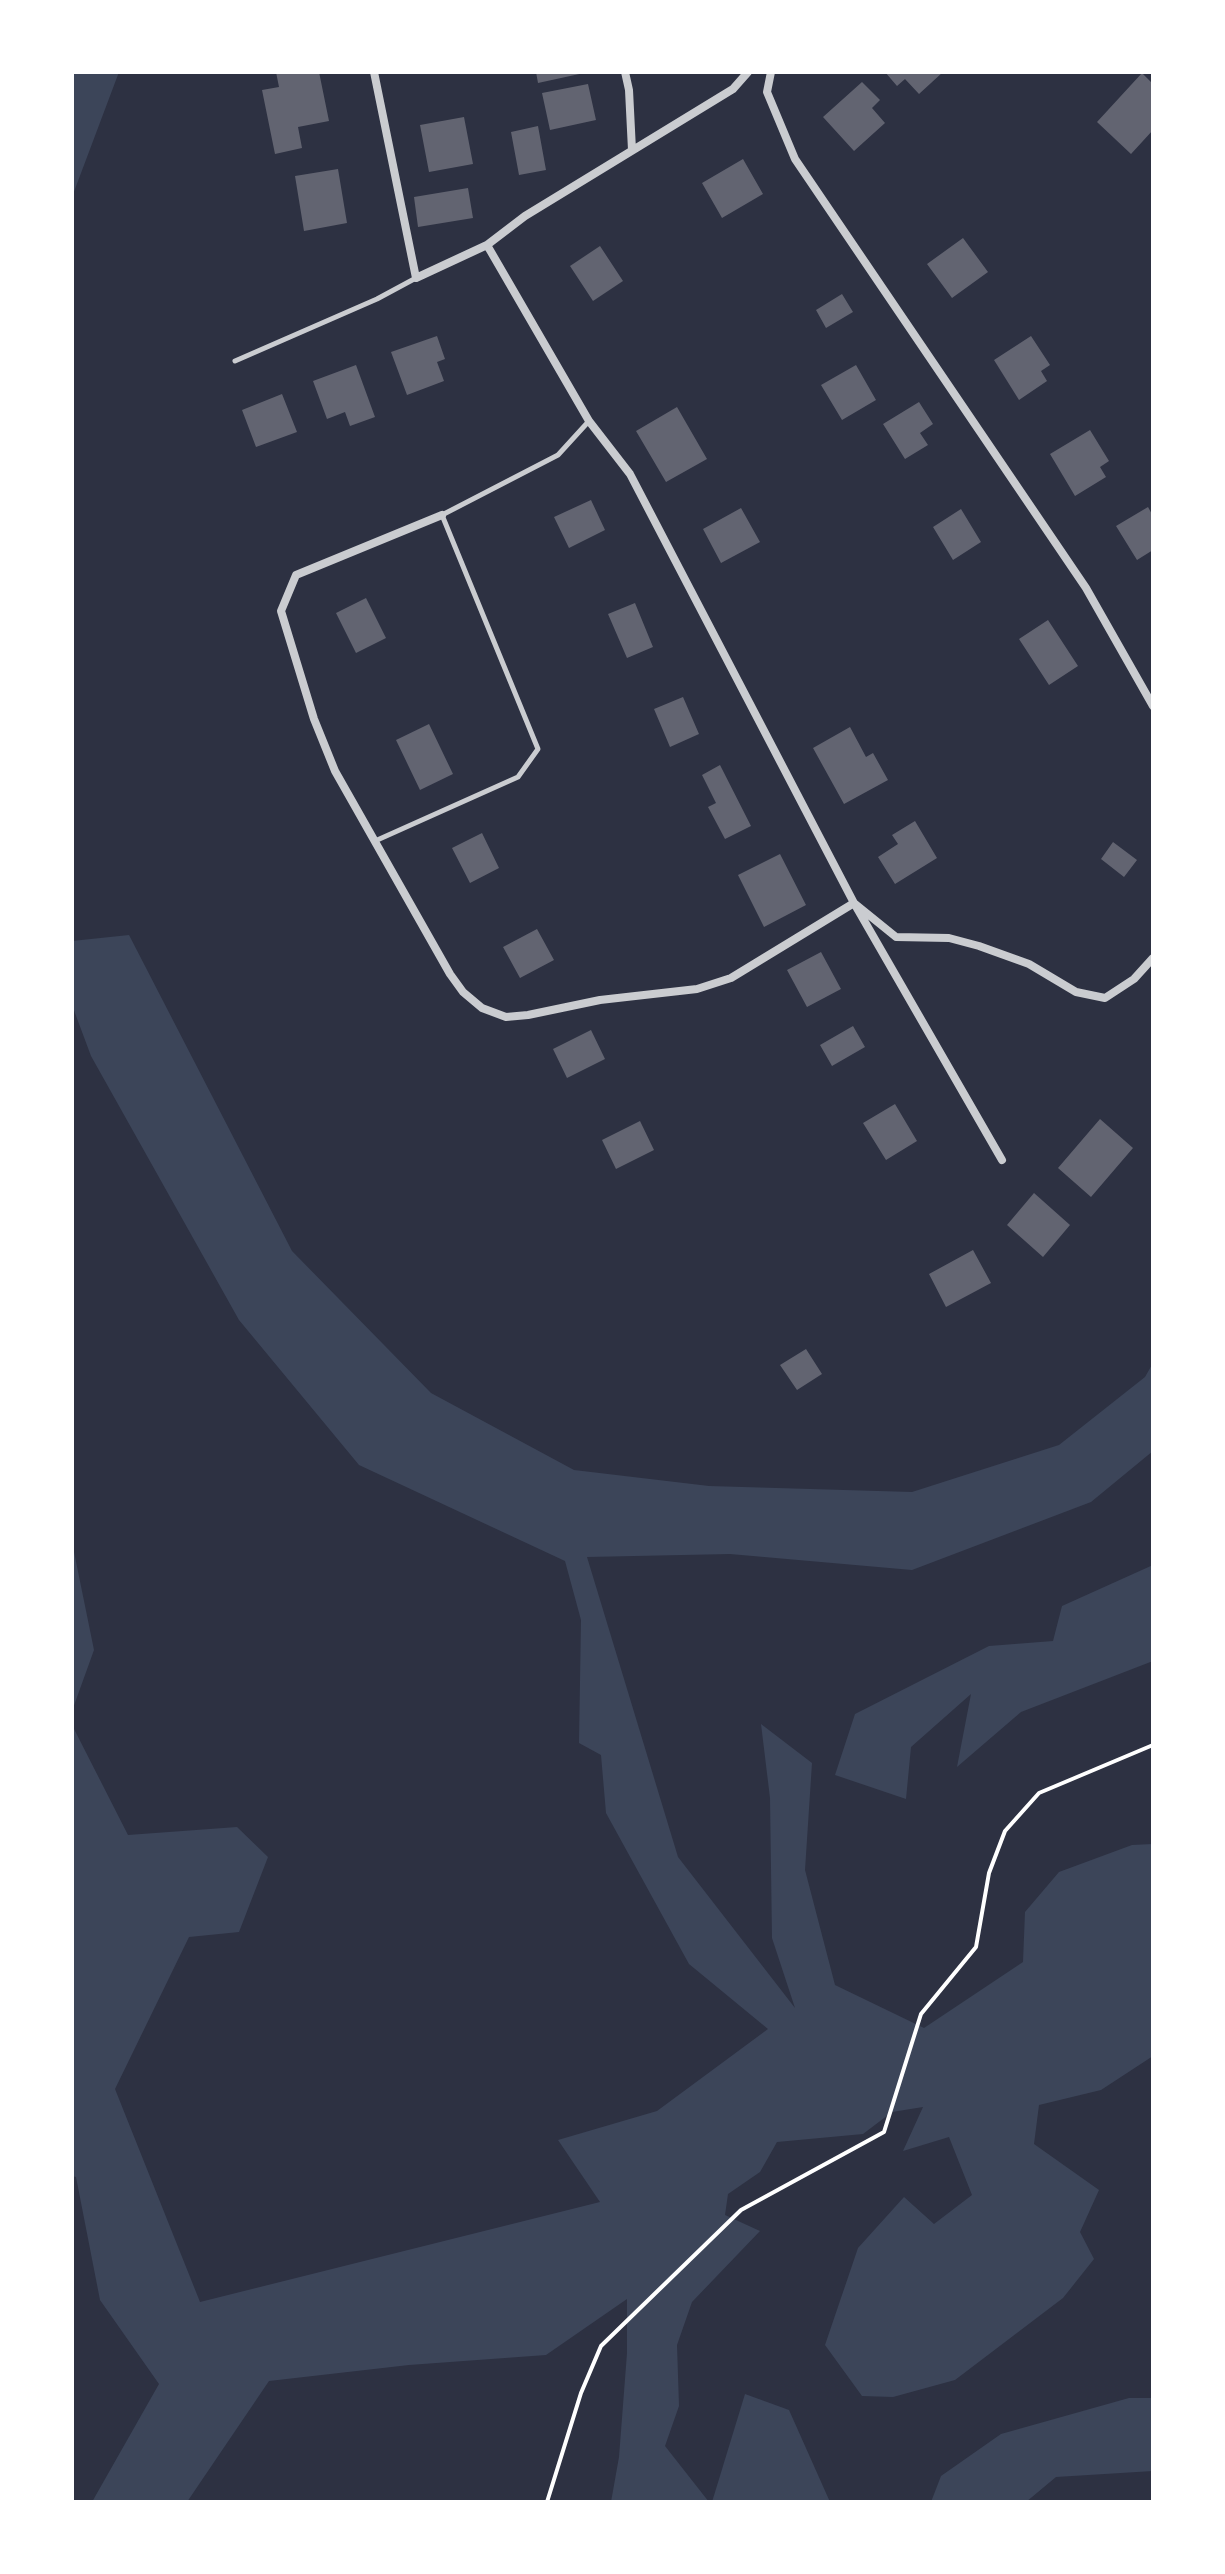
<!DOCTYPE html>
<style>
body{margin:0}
#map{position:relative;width:1225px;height:2574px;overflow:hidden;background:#2d3142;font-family:"Work Sans",sans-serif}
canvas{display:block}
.frame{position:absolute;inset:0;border:74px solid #fff;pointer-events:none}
</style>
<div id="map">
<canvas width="1225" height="2574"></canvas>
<div class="frame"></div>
</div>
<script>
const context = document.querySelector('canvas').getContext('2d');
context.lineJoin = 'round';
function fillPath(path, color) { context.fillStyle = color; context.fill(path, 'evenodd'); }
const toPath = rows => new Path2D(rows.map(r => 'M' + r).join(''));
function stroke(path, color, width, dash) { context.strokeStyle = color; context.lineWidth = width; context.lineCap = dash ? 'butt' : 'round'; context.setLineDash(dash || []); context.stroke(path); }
const green = toPath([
 [72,72,119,72,72,197],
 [129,935,292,1251,431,1393,574,1470,709,1486,912,1492,1059,1445,1145,1377,1153,1363,1153,1451,1091,1502,912,1570,730,1554,587,1557,678,1857,795,2008,772,1938,770,1798,761,1724,812,1763,805,1870,835,1985,924,2028,1023,1962,1025,1912,1059,1872,1132,1845,1153,1844,1153,2056,1101,2090,1039,2105,1034,2144,1099,2190,1080,2232,1094,2259,1063,2298,955,2380,893,2397,862,2396,825,2345,858,2248,904,2197,934,2224,972,2195,949,2137,903,2151,923,2107,892,2112,863,2134,777,2142,760,2172,728,2194,725,2215,760,2231,692,2302,677,2345,679,2406,665,2446,709,2502,611,2502,619,2457,627,2353,627,2299,546,2355,409,2365,269,2381,187,2502,92,2502,159,2384,100,2300,76,2177,72,2176,72,1725,128,1835,237,1827,268,1857,239,1932,189,1937,115,2089,200,2302,600,2202,558,2140,657,2111,768,2029,689,1964,606,1813,601,1755,579,1743,581,1620,565,1561,359,1465,239,1320,91,1056,72,1005,72,941],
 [72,1542,94,1650,72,1711],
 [1153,1565,1153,1661,1021,1712,957,1767,971,1694,911,1747,906,1799,835,1775,855,1714,989,1646,1053,1641,1062,1606],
 [745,2394,789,2410,830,2502,712,2502],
 [1129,2398,1153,2398,1153,2471,1056,2477,1026,2502,931,2502,941,2476,1001,2434]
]);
const building = toPath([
 [276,72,319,72,329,121,298,127,302,148,275,154,262,90,279,87],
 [536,72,584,72,584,73,538,83],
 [885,72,943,72,919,94,905,79,897,86],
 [1142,73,1153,84,1153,130,1131,154,1097,122],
 [862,82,880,100,872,108,885,123,854,151,823,117],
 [588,84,596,120,550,130,542,93],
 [464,117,473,164,429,172,420,125],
 [538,126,546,170,519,175,511,132],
 [743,159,763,194,722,218,702,183],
 [338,169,347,223,304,231,295,176],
 [468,188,473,218,418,227,414,197],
 [963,238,988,272,952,298,927,264],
 [600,246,623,281,593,301,570,266],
 [842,294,853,312,826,328,816,310],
 [437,336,445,359,437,362,444,381,407,395,391,352],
 [1031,336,1050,365,1041,371,1047,381,1019,400,994,360],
 [356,365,375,417,350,426,345,412,327,419,313,381],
 [856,365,876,400,842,420,821,385],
 [282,394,297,432,256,447,242,410],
 [919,402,933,424,920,433,928,445,905,459,883,424],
 [677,407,707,459,666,482,636,431],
 [1090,430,1109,461,1100,467,1106,477,1075,496,1050,454],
 [591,500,605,530,569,548,554,517],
 [1148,507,1153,516,1153,550,1137,560,1116,526],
 [741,508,760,542,721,563,703,529],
 [961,509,981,542,953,560,933,527],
 [366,598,386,638,356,653,336,613],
 [635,603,653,647,627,658,608,614],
 [1048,620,1078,666,1049,685,1019,639],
 [683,697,699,734,670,747,654,709],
 [429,724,453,774,420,790,396,740],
 [850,727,866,757,873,753,888,780,844,804,813,748],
 [720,765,751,826,725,839,708,807,716,803,702,775],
 [915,821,937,858,895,884,878,857,898,844,892,835],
 [482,833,499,868,470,883,452,848],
 [1113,842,1137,860,1124,877,1101,859],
 [780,854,806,905,764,927,738,875],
 [537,929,554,960,520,978,503,947],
 [821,952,841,989,807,1007,787,970],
 [853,1026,865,1047,832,1066,820,1045],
 [591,1030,605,1059,567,1078,553,1049],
 [895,1104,917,1141,886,1160,863,1123],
 [1100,1119,1133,1148,1091,1197,1058,1168],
 [640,1121,654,1150,616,1169,602,1140],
 [1034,1193,1070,1225,1043,1257,1007,1225],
 [973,1250,991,1283,946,1307,929,1274],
 [806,1349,822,1374,797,1390,780,1365]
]);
const path = toPath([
 [547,2502,581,2393,601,2346,741,2210,884,2132,921,2014,976,1947,989,1873,1005,1831,1039,1793,1153,1745]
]);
const service = toPath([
 [235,361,377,299,416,278],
 [375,841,518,777,538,749,442,515,558,455,589,421]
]);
const minor = toPath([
 [374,72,416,278,487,245,525,216,733,89,748,72],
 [625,72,629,90,632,150],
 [771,72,767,92,795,159,1086,588,1153,706],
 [487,245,589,421,630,474,854,903,1002,1160],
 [442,515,296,575,281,611,314,719,335,771,450,974,463,992,482,1008,506,1017,528,1015,600,1000,697,989,731,978,854,903,896,937,949,938,979,946,1029,964,1076,992,1105,998,1134,979,1153,958]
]);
fillPath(green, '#3c4559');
fillPath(building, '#626471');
stroke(path, '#fff', 4);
stroke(service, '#caccd0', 5);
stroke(minor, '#caccd0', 8);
</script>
